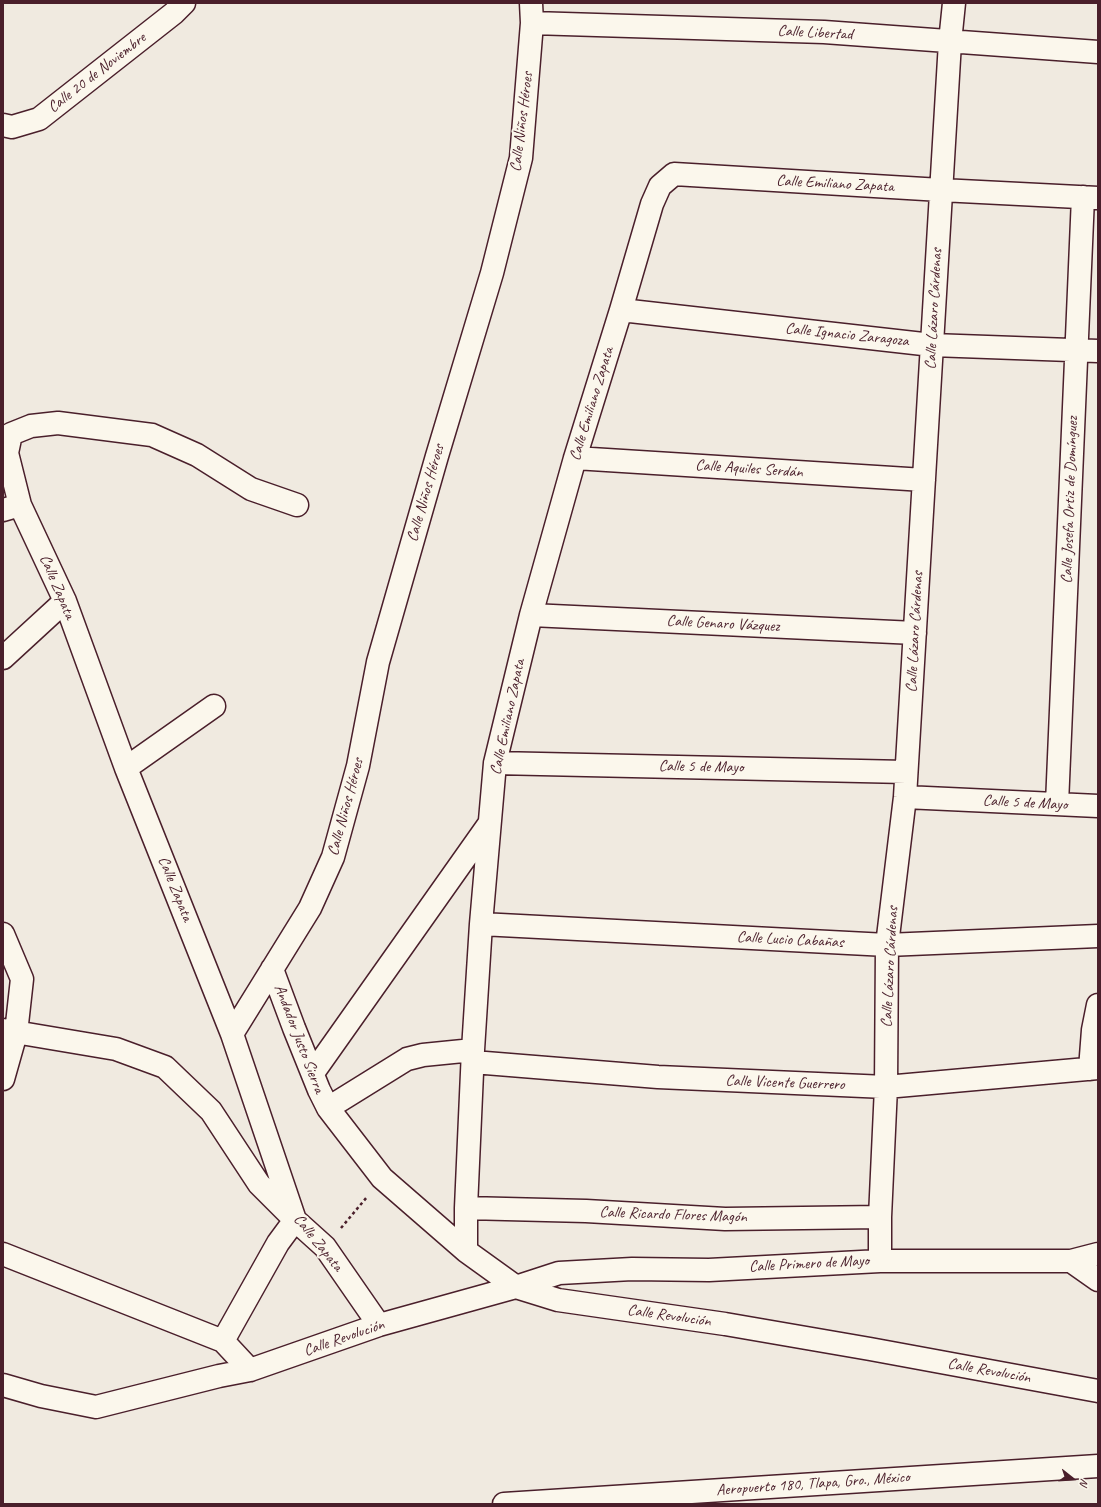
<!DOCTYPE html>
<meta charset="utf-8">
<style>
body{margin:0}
#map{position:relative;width:1101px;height:1507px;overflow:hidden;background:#f0eae0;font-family:Caveat,sans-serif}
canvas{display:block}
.frame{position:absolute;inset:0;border:4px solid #4a1f2b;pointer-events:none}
.north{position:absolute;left:1053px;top:1459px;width:40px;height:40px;-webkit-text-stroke:3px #fbf7ec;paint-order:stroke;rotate:107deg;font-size:11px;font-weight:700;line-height:16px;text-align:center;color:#4a1f2b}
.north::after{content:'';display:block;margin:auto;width:14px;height:18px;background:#4a1f2b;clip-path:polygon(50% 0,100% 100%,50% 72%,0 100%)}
</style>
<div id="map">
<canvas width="1101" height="1507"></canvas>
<div class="frame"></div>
<div class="north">N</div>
</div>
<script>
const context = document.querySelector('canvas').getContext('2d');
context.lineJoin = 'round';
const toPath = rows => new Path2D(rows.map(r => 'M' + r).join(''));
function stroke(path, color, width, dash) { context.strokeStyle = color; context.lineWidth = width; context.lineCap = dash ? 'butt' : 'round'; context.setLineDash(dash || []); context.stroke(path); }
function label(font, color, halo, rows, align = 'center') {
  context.font = font + ' Caveat,sans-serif'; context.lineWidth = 4; context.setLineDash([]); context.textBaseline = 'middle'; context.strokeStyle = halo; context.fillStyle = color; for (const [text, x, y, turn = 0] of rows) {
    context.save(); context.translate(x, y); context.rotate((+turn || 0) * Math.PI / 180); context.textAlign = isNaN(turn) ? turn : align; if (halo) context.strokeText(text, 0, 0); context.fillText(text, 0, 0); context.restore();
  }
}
const path = toPath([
 [341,1228,367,1197]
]);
const minor = toPath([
 [532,23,824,32,1098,52],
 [3,125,12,127,39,119,174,13,184,3],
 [1098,198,941,190,674,174,660,186,652,204,621,310,575,458,531,615,495,763,481,924,473,1050,466,1208,466,1251,516,1287,559,1273,632,1269,709,1270,880,1261,1071,1261,1098,1280],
 [621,310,932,345,1098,351],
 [575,458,924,480],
 [297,505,251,489,197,455,152,435,58,423,31,426,11,434,7,453,20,505,65,601,126,768,232,1034,295,1220,325,1247,379,1325],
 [3,510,20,505],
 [531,615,915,633],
 [3,658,65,601],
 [495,763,906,772],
 [126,768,214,706],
 [905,797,1098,806],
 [1057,804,1083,197],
 [481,924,887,945,1098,936],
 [3,934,22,979,16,1033,3,1079],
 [272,969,294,1028,319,1090,328,1108,382,1178,466,1251],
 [3,1030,116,1049,165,1067,211,1111,259,1184,295,1220,278,1243,223,1341],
 [232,1034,310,908,333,857,358,766,378,662,437,456,492,273,521,158,532,23,531,3],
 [473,1062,658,1077,886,1087,1098,1068],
 [1090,1069,1093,1030,1098,1005],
 [313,1073,489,824],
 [328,1108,407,1059,423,1055,473,1050],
 [466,1208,586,1211,725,1219,880,1217],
 [3,1254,223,1341,250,1370],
 [880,1261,880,1217,886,1087,887,945,905,797,950,42,954,3],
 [1071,1261,1098,1254],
 [3,1385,41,1396,96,1407,219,1376,250,1370,379,1325,516,1287,558,1300,725,1324,870,1349,1098,1391],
 [504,1504,1098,1466]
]);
const streetNames = [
 ["Calle Libertad",815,33,3],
 ["Calle 20 de Noviembre",97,73,-38],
 ["Calle Niños Héroes",522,122,-83],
 ["Calle Emiliano Zapata",835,184,3],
 ["Calle Lázaro Cárdenas",934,309,-87],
 ["Calle Ignacio Zaragoza",847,335,6],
 ["Calle Emiliano Zapata",592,404,-73],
 ["Calle Aquiles Serdán",749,469,4],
 ["Calle Niños Héroes",426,493,-74],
 ["Calle Josefa Ortiz de Domínguez",1070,500,-88],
 ["Calle Zapata",57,587,67],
 ["Calle Genaro Vázquez",723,624,3],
 ["Calle Lázaro Cárdenas",915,632,-87],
 ["Calle Emiliano Zapata",508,717,-78],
 ["Calle 5 de Mayo",701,767,1],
 ["Calle 5 de Mayo",1025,803,3],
 ["Calle Niños Héroes",346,807,-75],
 ["Calle Zapata",175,889,68],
 ["Calle Lucio Cabañas",790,940,3],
 ["Calle Lázaro Cárdenas",890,967,-87],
 ["Andador Justo Sierra",299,1039,69],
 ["Calle Vicente Guerrero",785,1083,2],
 ["Calle Ricardo Flores Magón",673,1215,2],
 ["Calle Zapata",318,1243,51],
 ["Calle Primero de Mayo",809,1264,-3],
 ["Calle Revolución",669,1316,8],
 ["Calle Revolución",344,1338,-19],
 ["Calle Revolución",989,1371,10],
 ["Aeropuerto 180, Tlapa, Gro., México",813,1484,-4]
];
stroke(minor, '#4a1f2b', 25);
stroke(path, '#4a1f2b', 2.5, [3, 3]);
stroke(minor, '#fbf7ec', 22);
label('16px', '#4a1f2b', '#fbf7ec', streetNames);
</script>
